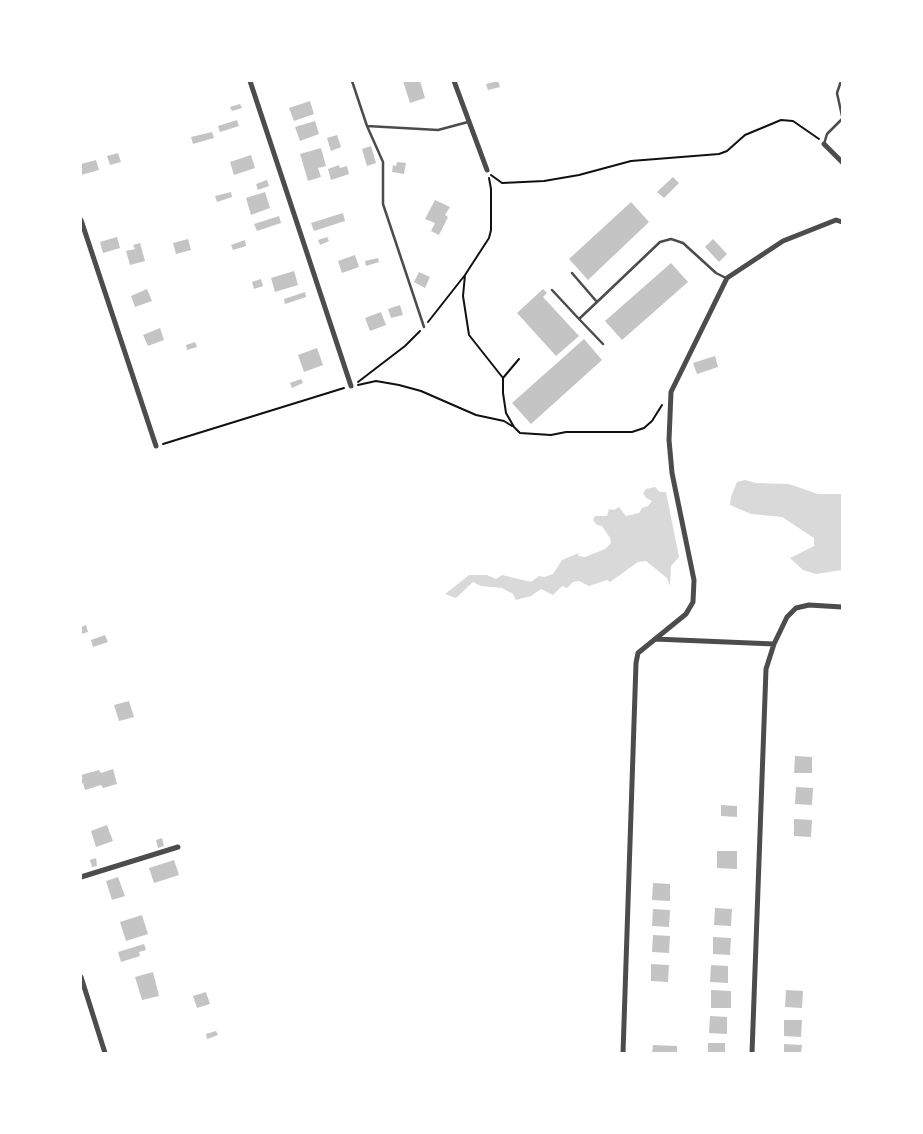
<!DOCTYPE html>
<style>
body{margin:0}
#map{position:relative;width:923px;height:1134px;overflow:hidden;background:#fff;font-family:Montserrat,sans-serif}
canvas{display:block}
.frame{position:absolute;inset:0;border:82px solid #fff;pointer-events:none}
</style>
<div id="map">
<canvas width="923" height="1134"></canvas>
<div class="frame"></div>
</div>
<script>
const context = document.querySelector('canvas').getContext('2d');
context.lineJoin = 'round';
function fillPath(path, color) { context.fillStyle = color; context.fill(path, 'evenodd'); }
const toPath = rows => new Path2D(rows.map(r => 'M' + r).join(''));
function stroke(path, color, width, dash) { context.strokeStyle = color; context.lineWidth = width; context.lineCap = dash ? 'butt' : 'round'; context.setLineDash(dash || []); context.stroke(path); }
const water = toPath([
 [745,480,756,483,789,484,818,494,842,494,842,570,816,574,803,570,790,558,814,546,814,538,782,517,751,514,730,505,731,497,737,482],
 [655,487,660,492,666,492,679,557,671,566,670,586,667,578,646,561,638,562,610,582,607,580,589,586,579,581,573,582,567,588,562,586,553,595,541,589,531,596,516,600,513,594,502,588,481,586,473,582,456,598,445,594,469,575,487,575,496,579,502,575,531,582,539,576,544,577,553,574,562,560,579,553,578,556,585,557,605,549,611,543,610,538,602,526,597,525,593,520,595,516,607,516,609,509,614,510,619,507,626,516,639,513,642,508,648,506,652,501,646,498,643,493,646,489]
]);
const building = toPath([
 [403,81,420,81,425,98,410,103],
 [498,81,500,87,488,90,486,84],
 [310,101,314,114,294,121,289,108],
 [240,104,242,108,232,111,230,107],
 [237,120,239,126,220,132,218,126],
 [315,121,319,134,300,141,295,127],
 [212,132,214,138,193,144,191,137],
 [337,135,341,147,331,151,327,138],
 [371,146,376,163,367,166,362,149],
 [321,148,326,166,318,168,321,177,308,181,300,154],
 [118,153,121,162,110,165,107,156],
 [251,155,255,168,234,175,230,162],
 [96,160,99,170,81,175,81,164],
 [397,162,406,163,404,174,392,172,393,165,396,166],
 [339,165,340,168,347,166,349,174,331,180,328,169],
 [673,177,679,183,664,198,657,192],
 [267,180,269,186,258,190,256,184],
 [231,192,232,197,217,202,215,196],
 [265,192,270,208,251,215,246,198],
 [435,200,450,207,445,215,448,217,439,235,431,231,435,223,425,219],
 [631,202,649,222,588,280,569,259],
 [343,213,345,221,314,231,311,223],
 [279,216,281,223,257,231,254,224],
 [117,237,120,248,103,253,100,242],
 [327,237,329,241,320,245,318,240],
 [188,239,191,250,176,254,173,243],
 [713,239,727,254,719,262,705,247],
 [245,240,246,246,233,250,231,245],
 [140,243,145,261,130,265,126,251,135,249,133,245],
 [355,255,359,267,342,273,338,261],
 [378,258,379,262,366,266,365,261],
 [671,263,688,282,622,340,605,321],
 [294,271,298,285,275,292,271,278],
 [419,272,430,277,425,288,414,282],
 [261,279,263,286,254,289,252,282],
 [147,289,152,301,135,307,131,296],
 [543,289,547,293,543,297,579,336,556,356,517,313],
 [305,292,306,297,285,304,284,299],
 [400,305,403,315,391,318,388,309],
 [381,312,386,325,370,331,365,318],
 [160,328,164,340,148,346,143,335],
 [584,339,602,360,531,424,512,403],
 [195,342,197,347,187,350,186,345],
 [317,348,323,365,304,372,298,355],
 [715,356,718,367,697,374,693,363],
 [301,379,303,383,292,388,290,383],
 [86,625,88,632,81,634,81,627],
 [105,635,108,642,93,647,91,640],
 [129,701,134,717,119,721,114,705],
 [795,756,812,757,812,773,794,773],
 [113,769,117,784,103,788,101,785,85,790,83,783,81,784,81,775,99,770,101,773],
 [796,787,813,788,812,805,795,804],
 [721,805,737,806,737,817,721,816],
 [794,819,812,820,811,837,794,836],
 [107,825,113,841,96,847,91,831],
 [162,838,164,846,158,848,156,840],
 [717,851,737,851,737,869,717,868],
 [96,858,97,866,92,867,90,860],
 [174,860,179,875,154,883,149,868],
 [118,877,125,896,112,900,106,881],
 [653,883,670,884,670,901,652,900],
 [715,908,732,909,731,926,714,925],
 [653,909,670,910,669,927,652,926],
 [142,915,148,934,126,941,120,922],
 [653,935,670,936,669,953,652,952],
 [713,937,731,938,730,955,713,954],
 [144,944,146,950,139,952,140,956,121,962,118,952],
 [651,964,669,965,668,982,651,981],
 [711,965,728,966,728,983,710,982],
 [153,972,159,996,142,1000,135,977],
 [711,990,731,991,731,1008,711,1008],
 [786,990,803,991,802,1008,785,1007],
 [206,992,210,1004,197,1008,193,996],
 [710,1016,727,1017,727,1034,709,1033],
 [784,1020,802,1020,801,1037,784,1036],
 [216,1031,218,1035,207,1039,206,1034],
 [708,1043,725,1043,725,1053,708,1053],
 [784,1044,802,1045,801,1053,784,1053],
 [653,1045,677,1046,677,1053,652,1053]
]);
const path = toPath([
 [491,175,502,183,544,181,579,175,631,161,719,154,727,151,745,135,781,120,793,121,819,139],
 [489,178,491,189,491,230,489,238,465,275,463,296,469,335,503,378],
 [428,322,465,275],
 [519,359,503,378,503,393,506,413,514,427,520,433,551,435,566,432,632,432,644,428,652,421,662,405],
 [358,382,405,346,420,331],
 [358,385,376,381,399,385,421,391,476,415,504,421,512,426],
 [163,444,344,388]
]);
const service = toPath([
 [352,81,367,126,438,130,468,122],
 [841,81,837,93,842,116],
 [367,126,383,162,383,204,424,327],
 [824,144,827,134,842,119],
 [572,273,597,302,660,242,671,239,683,243,716,273,726,278],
 [552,290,579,319],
 [597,302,579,319,603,344]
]);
const minor = toPath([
 [250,81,351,386],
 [454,81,487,170],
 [824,144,842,162],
 [81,220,156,446],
 [655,639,774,644,787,617,796,608,809,605,842,607],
 [81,877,178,847],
 [81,977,105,1053],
 [623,1053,636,663,638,653,686,614,693,602,694,580,672,473,669,440,671,392,727,278,783,241,836,220,842,222],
 [752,1053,766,669,774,644]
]);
fillPath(water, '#d9d9d9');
fillPath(building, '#c4c4c4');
stroke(path, '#111', 2);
stroke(service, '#4c4c4c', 2.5);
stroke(minor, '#4c4c4c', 5);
</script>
